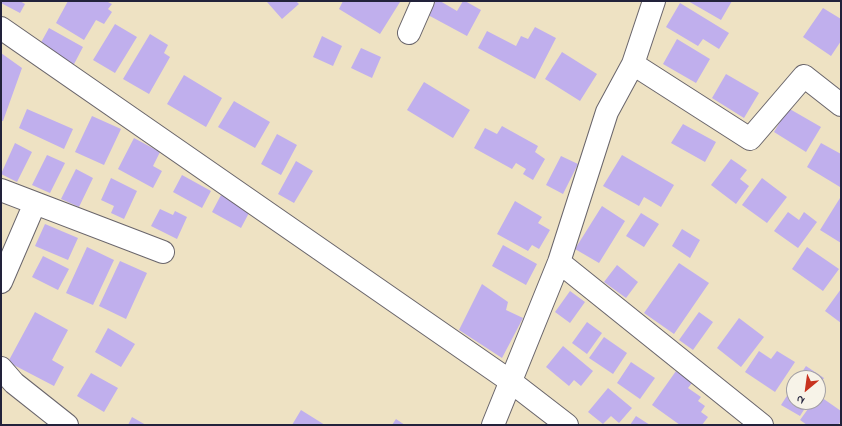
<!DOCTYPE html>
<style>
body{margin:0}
#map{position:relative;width:842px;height:426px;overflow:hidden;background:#eee2c3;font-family:"Indie Flower",sans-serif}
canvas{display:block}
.frame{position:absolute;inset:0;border:2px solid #22223b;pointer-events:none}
.north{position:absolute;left:786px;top:370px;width:40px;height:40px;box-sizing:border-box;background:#f7f3e8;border:1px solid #a29fa3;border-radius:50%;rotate:209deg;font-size:11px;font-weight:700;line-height:16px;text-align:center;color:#22223b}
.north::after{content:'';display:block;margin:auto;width:14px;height:18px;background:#c8321e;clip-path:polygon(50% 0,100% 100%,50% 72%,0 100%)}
</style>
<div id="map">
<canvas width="842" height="426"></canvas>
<div class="frame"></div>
<div class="north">N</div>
</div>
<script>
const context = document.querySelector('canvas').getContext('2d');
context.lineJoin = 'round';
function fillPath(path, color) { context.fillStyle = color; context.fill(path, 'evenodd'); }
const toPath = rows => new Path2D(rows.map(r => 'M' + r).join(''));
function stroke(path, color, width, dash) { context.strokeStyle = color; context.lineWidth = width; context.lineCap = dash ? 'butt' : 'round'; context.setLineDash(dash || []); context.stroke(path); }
const building = toPath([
 [1,1,20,1,25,4,20,13,1,3],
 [68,1,106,1,112,4,108,9,112,12,104,24,96,20,84,40,56,23],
 [269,1,296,1,299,4,282,19,267,2],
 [343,1,399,1,400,2,380,34,339,9],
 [436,1,440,1,457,11,463,1,465,1,481,10,467,36,428,15],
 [688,1,732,1,721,20],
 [680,3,729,33,719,49,703,39,698,46,666,27],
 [823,8,841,19,841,41,831,56,803,37],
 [115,24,137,37,115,73,93,60],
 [535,27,556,38,535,79,478,48,487,31,516,46,521,36,528,39],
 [49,28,83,47,73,66,39,46],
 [150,34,168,45,164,53,170,57,149,94,123,79],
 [322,36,342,46,333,66,313,57],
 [677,39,710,59,696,83,663,64],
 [361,48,381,57,372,78,351,68],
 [562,52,597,74,580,101,545,79],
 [1,53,22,68,3,121,1,121],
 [726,74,759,93,744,118,712,98],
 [184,75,222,98,206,127,167,104],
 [424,82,470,110,453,138,407,110],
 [234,101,270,122,255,148,218,127],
 [788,108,821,127,806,152,774,132],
 [27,109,73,129,64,149,19,128],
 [92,116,121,129,104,165,75,152],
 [683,124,716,142,705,162,671,143],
 [502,126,538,146,535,152,545,159,533,180,523,174,526,169,516,163,512,169,474,148,485,128,497,134],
 [277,134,297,145,281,175,261,164],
 [134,138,160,152,153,166,162,171,153,188,118,169],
 [15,143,32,152,17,182,1,174],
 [821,143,841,154,840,187,807,167],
 [47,155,65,163,50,193,32,185],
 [622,155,674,185,661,207,644,197,639,206,603,186],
 [561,156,578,164,563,194,546,185],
 [731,159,747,170,740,179,749,186,736,204,711,185],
 [296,161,313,171,294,203,278,194],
 [76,169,93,178,79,207,61,199],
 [182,175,211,191,202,208,173,192],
 [111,178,137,191,124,219,111,213,114,206,101,200],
 [762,178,787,197,767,223,742,205],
 [221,195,250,211,241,228,212,212],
 [840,198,841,198,841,243,820,230],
 [515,201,542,217,538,223,550,230,539,249,532,245,528,251,497,234],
 [602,206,625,221,599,263,575,249],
 [160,209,173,215,175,211,187,217,177,239,151,226],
 [788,212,799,220,804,212,817,222,798,248,774,231],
 [641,213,659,224,644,247,626,236],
 [45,224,78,238,68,260,35,246],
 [682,229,700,240,690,258,672,246],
 [503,245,537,264,526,285,492,266],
 [87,247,114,260,93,305,66,293],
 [807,247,839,269,823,291,792,269],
 [43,256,69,269,58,290,32,277],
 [120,261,147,273,126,319,99,306],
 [679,263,709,283,674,334,644,313],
 [617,265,638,282,626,298,604,282],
 [482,284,508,302,506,310,523,318,502,358,459,330],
 [841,289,841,323,825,311],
 [570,291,585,302,570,323,555,312],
 [35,312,68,330,52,360,64,367,54,386,8,362],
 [699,312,713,322,693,350,679,340],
 [739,318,764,337,741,367,717,348],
 [587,322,602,333,587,354,572,343],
 [108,328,135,344,121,367,95,352],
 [604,337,627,353,613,374,589,358],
 [563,346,593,371,581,386,574,380,569,386,546,367],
 [759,351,771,359,777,351,795,362,775,392,745,372],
 [631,362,655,378,640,399,617,383],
 [806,366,824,378,818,387,818,378,798,378],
 [676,371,692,383,688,388,701,397,698,401,705,406,701,412,708,417,702,425,680,425,652,405],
 [91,373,118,388,104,412,77,396],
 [794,385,794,402,809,402,800,416,781,405],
 [608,388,632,408,619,423,611,416,603,424,588,412],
 [818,395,841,411,841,421,838,425,807,425,800,420,813,402,818,402],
 [301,410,325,425,292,425],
 [636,416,650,425,630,425],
 [132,417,146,425,128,425],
 [396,419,405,425,392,425]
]);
const minor = toPath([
 [1,28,510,381,567,425],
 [409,33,423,1],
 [633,64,750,139,804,76,841,105],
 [1,190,163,252],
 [559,262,762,425],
 [1,282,35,203],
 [1,368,14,383,67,425],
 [493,425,559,262,607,112,633,64,654,1]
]);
fillPath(building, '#c0afed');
stroke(minor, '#69656b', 24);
stroke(minor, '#fff', 22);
</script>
